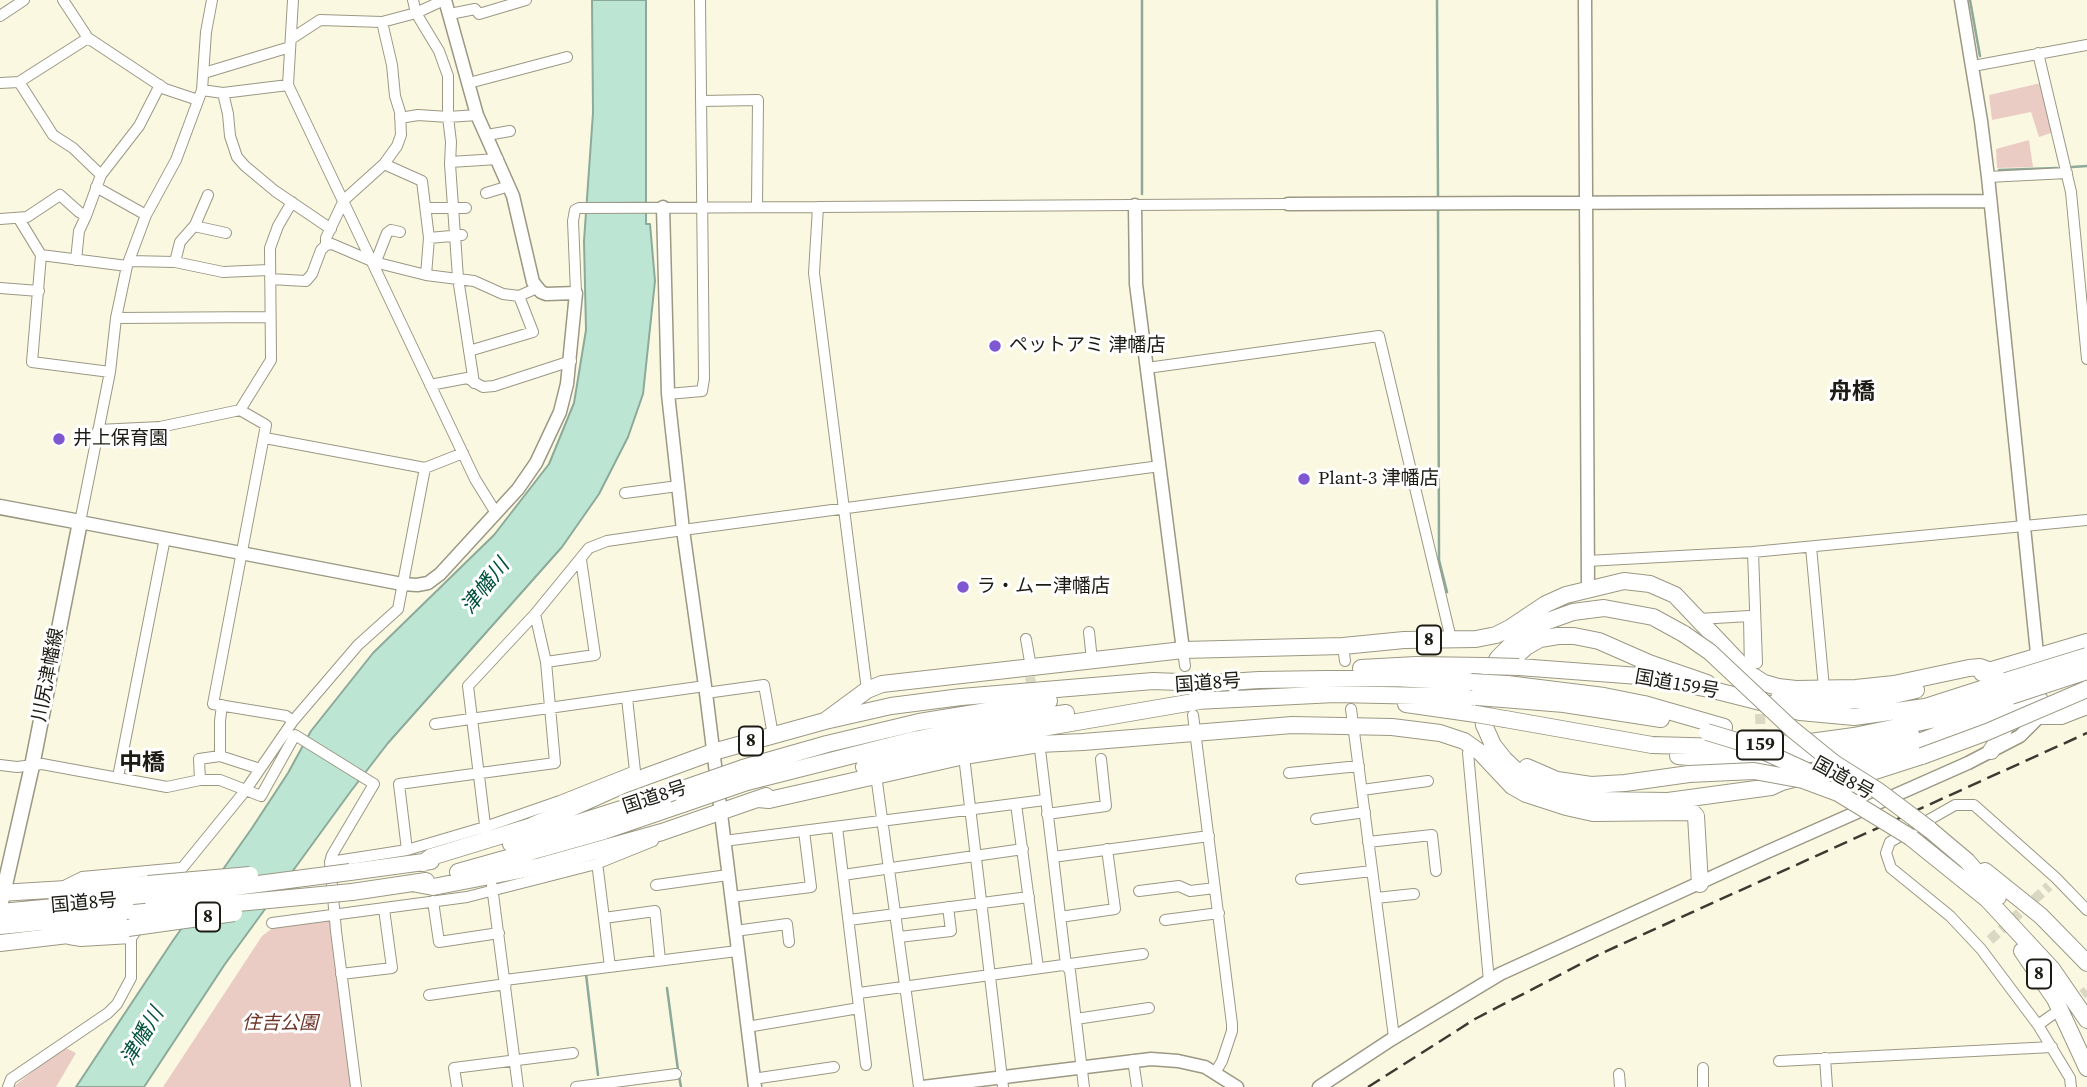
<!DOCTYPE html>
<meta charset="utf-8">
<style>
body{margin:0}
canvas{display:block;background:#fbf8e2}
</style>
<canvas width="2087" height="1087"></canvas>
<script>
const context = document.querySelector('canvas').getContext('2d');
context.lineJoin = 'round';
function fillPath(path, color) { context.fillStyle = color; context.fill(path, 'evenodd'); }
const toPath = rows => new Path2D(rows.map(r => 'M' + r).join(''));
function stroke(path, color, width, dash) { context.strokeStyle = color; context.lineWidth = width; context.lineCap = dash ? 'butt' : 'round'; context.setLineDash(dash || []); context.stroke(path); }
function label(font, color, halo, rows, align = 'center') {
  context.font = font + ' "Source Serif 4","Noto Sans JP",serif'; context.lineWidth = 6; context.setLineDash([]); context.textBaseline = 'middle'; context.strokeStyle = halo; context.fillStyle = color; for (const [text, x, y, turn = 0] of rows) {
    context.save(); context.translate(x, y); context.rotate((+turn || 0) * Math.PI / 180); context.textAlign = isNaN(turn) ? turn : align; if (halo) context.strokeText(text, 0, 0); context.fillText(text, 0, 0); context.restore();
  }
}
const green = toPath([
 [2041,83,2054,132,2039,137,2031,112,1992,120,1989,95],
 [2029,140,2033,167,1997,168,1996,149],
 [331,920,351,1087,163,1087,262,936,274,927],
 [64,1047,76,1053,56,1087,13,1087]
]);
const water = toPath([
 [592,0,646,0,646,224,650,224,655,281,643,394,628,437,599,494,562,547,388,743,351,791,225,964,144,1087,76,1087,172,942,252,828,288,773,311,731,373,653,494,535,549,464,574,403,586,330,584,241,593,113,592,0]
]);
const stream = toPath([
 [1142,0,1142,194],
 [1437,0,1438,197],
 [1970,0,1980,56],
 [2072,167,2087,166],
 [1999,170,2057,168],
 [1438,208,1439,560,1447,592],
 [586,974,598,1075],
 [667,988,678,1070],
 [679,1076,681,1087]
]);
const minorTunnel = toPath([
 [1030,677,1033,694],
 [1759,699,1762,750],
 [1990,940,2049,886],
 [2070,1003,2087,991]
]);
const minor = toPath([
 [63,0,88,38,165,89,198,100],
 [293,0,288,85,475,479,496,513],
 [413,0,416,13,439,51,448,76,448,117,451,142,450,164,458,278,474,383],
 [450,14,475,9,479,14,526,0],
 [0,16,24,0],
 [291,39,320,20,382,22,416,13,444,0],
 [2038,53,2071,192,2087,359],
 [1973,66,2087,45],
 [204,73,290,47],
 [19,82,53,135,73,148,101,175],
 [0,83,19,82,88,38],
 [469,83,567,57],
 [202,90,223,93,228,114,230,136,237,157,245,166,275,191,331,229],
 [223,93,288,85],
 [702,101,758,100,757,206],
 [400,118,418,115,448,117,477,115],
 [487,135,510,131],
 [450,162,498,159],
 [384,164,422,181,429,238,426,275],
 [1988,177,2067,173],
 [96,187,146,215],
 [486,193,509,186],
 [818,207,1288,204],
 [426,208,466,208],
 [0,219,27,217,60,195,79,212,86,216,101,175,139,126,160,85],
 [19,219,41,255,32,362,110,372],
 [194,226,226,233],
 [429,238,462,235],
 [326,245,326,238,344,200,384,164,397,146,401,135,400,112,395,96,392,65,382,22],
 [41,255,127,266],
 [76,260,79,231,86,216],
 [129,261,175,262,223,272,269,270],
 [175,262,180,242,195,225,208,195],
 [374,262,378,256,387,233,391,230,400,232],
 [270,279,306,281,312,274,321,250,326,245,332,244,374,262,426,275,474,281,503,294,519,296,537,288],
 [0,288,39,291],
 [576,293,573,221,575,210,579,208,818,207,814,273,867,690],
 [116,318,270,317],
 [469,351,533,332,519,296],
 [1147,368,1379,336,1451,639],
 [430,385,467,378,483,387,494,386,571,361],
 [668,394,702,391,704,379,700,0],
 [240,410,266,425,213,704,286,716,293,721],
 [98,430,160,427,240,410,271,360,270,248,278,226,292,202],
 [265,438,425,468],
 [625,493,678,486],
 [80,522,110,372,116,318,127,266,146,215,176,160,202,90,206,32,212,0],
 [1811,547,1824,688],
 [1753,552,1757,663],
 [1587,561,1753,552,2087,520],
 [1699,619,1749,616,1750,674],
 [1089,632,1092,660],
 [1026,639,1031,667],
 [1343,646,1345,661],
 [1183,650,1185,666],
 [546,662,595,655,581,560],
 [706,693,764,685,773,735],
 [627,698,635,771],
 [1351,709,1394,1037],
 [1193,715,1232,1024,1232,1031,1222,1061,1215,1073],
 [435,724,705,686],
 [1039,741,1066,965,1070,971,1084,1087],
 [1473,747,1468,753,1489,981],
 [220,756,260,769],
 [964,756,1003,1087],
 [0,765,17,767,42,764,167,787,200,780,220,780,261,796,295,735,374,784,332,855,330,862,336,931,356,1087],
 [1289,773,1359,766],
 [876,775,919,1087],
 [118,777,165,538],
 [200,780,199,759,220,756,220,721,222,705],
 [1362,790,1428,781],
 [1016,804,1038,968],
 [1047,814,1106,806,1101,759],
 [1316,819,1365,812],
 [837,827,866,1065],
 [486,833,468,686,535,614,589,548,607,541,683,530,1160,466],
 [724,841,1045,800],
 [1368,842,1432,835,1436,871],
 [407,850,399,784,555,763,546,662,535,614],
 [1053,857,1209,836],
 [330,862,407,850,485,827,560,801,635,771,638,779],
 [596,864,598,870,610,967],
 [843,875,1023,849],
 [1301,879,1372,871],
 [170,883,245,791,293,721,358,645,398,609,425,468,463,453],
 [656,885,728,875],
 [64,886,82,877,180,868],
 [492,886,518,1087],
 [1139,891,1179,886,1190,891,1215,888],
 [731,897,811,887,804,831],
 [1376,898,1414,894],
 [433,901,439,942,499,933],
 [1060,917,1115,909,1107,849],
 [604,918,655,911,660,960],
 [849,920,1029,897],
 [1165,920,1219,913],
 [272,923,467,897,596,864,653,841],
 [735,931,787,924,789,942],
 [899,937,951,931,948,907],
 [69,939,81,941,131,938],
 [341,974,392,968,384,909],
 [505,980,737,951],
 [859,993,1143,954],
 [429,995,506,984],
 [1076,1019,1149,1008],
 [2038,1025,2052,1015],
 [747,1027,859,1008],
 [1825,1058,1827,1087],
 [1133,1060,1137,1087],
 [1779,1061,2052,1047],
 [1703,1068,1703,1087],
 [1619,1074,1620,1087],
 [753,1079,834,1067],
 [8,1087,11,1079,108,1013,117,1004,131,978,131,938,141,924],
 [457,1087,454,1068,573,1053],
 [576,1087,676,1074],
 [2071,1087,2070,1078,2038,1025,1981,949,1950,916,1891,868,1886,853,1890,842,1955,805,1974,805,2056,878,2087,910]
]);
const tertiary = toPath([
 [1585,0,1588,588],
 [1961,0,1981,121,1988,177,2038,663],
 [1288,204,1990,201],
 [1135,205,1136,284,1183,650],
 [663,207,668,394,683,530,706,693,755,1087],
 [80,522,402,584,417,585,428,583,440,574,518,489,536,463,560,412,567,384,576,293,546,294,541,292,533,282,513,196,477,115,445,0],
 [923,1087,1151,1059,1178,1061,1205,1067,1237,1087],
 [1319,1087,1392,1039,1500,974,1767,852,1968,763,2020,736,2039,717,2039,713]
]);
const secondary = toPath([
 [0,507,80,522,32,766,0,907]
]);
const trunk = toPath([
 [1684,634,1653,617,1604,608,1573,612,1537,625,1520,636,1498,658,1490,673,1484,690,1482,706,1484,725,1493,745,1504,759,1521,775,1543,787,1565,794,1596,800,1668,801,1771,787,1782,782,1883,756,1971,722],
 [1506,665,1526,647,1540,639,1558,636,1574,636,1599,641,1649,663,1707,683,1713,690],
 [1519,667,1652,677,1713,690,1800,712,1854,717,1925,707,2006,681],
 [1361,668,1416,665,1485,666],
 [1982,673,2087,642],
 [1197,684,1259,680,1393,678,1471,682],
 [1507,684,1604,696,1644,704,1724,727],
 [1779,698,1838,701,1877,699,1916,690],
 [1503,699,1564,704,1661,719],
 [1196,701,1335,694,1476,697],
 [1406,704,1476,714],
 [2021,716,2061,716,2087,706],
 [1505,719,1652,745,1725,747,1810,742,1854,736,1931,720,2011,696],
 [825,721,867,690,882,684,1183,650,1343,646,1404,640,1476,639,1496,635,1510,628,1546,604,1566,595,1624,581,1650,584,1675,595,1750,674,1764,683,1778,687,1796,689,1856,688,1894,684,1969,668,1980,667,1991,671],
 [1961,724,2040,700],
 [1991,751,2001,736,2007,723,1999,718],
 [1678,756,1732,761,1760,760,1860,748,1912,736],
 [864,767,1007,734,1205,700],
 [1527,767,1557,780,1591,785,1625,783,1689,774],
 [743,768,827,744,919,722,1049,701],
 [747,782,913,740,1005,722,1066,713],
 [1816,783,1869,773,1922,756],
 [758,799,769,800,964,756,1039,744,1083,742,1292,725,1392,727,1440,733,1464,741,1481,753,1512,786,1526,794,1566,807,1593,813,1692,812,1696,816,1700,884],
 [1929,829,1967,861,1998,897],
 [1910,837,1987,899,2052,969,2087,1020],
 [511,844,668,794],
 [423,863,431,857,529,827,623,785,713,752,825,721,891,706,961,697,1153,681,1205,683],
 [1985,871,2041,916,2087,963],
 [350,872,431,861],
 [458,872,604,831,683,804],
 [417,884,433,887,541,866,662,832,766,796],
 [352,892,426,881],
 [0,893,148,884],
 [0,912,151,898],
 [0,926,134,913],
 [0,943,128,928],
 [2022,951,2055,999,2087,1068]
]);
const rail = toPath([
 [1368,1087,1475,1019,1600,954,2087,733]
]);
const trunkBridge = toPath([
 [1684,634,1710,652,1792,729,1834,763,1877,790,1929,829],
 [1485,666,1519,667],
 [2006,681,2087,656],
 [1471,682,1507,684],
 [2011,696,2087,671],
 [1476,697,1503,699],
 [1476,714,1505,719],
 [1707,732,1750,745,1822,778],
 [1922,756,1987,732,2087,689],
 [1689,774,1754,771,1803,780,1838,793,1910,837],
 [668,794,743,768],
 [683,804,747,782],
 [148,884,250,875],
 [151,898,350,872],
 [134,913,352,892],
 [128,928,234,913]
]);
const markers = [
 [995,346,7,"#7e57d1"],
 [59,439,7,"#7e57d1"],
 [1304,479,7,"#7e57d1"],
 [963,587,7,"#7e57d1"]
];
const shields = [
 [1429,640,24],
 [751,741,24],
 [1760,745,46],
 [208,917,24],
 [2039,974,24]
];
const shieldNames = [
 ["8",1429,640],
 ["8",751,741],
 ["159",1760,745],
 ["8",208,917],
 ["8",2039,974]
];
const poiNames = [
 ["ペットアミ 津幡店",1009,346],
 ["井上保育園",73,439],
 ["Plant-3 津幡店",1318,479],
 ["ラ・ムー津幡店",977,587]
];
const streetNames = [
 ["川尻津幡線",49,675,-79],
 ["国道8号",1208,684,-4],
 ["国道159号",1677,685,10],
 ["国道8号",1843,779,29],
 ["国道8号",655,798,-18],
 ["国道8号",84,904,-5]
];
const parkNames = [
 ["住吉公園",280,1024]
];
const waterNames = [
 ["津幡川",486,587,-52],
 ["津幡川",143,1037,-59]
];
const quarterNames = [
 ["舟橋",1852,393],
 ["中橋",142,764]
];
fillPath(green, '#ebccc5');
fillPath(water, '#bce6d3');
stroke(water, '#8ca99a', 2);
stroke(stream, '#8ca99a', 2.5);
stroke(minorTunnel, '#dad7c3', 10, [10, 5]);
stroke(minor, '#9b9884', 12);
stroke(tertiary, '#9b9884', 15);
stroke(secondary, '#9b9884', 17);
stroke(trunk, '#9b9884', 18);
stroke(minor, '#fff', 10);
stroke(tertiary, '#fff', 12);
stroke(secondary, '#fff', 14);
stroke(trunk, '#fff', 16);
stroke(rail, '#3c3b31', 2.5, [14, 7]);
stroke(trunkBridge, '#9b9884', 18, []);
stroke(trunkBridge, '#fff', 16);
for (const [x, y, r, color] of markers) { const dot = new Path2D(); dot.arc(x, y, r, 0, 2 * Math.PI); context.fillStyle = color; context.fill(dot); stroke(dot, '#fff', 2.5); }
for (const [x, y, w] of shields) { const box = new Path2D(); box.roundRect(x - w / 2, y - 14.5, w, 29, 5); context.fillStyle = '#fff'; context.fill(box); stroke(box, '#1c1b14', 2); }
label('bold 18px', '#1c1b14', null, shieldNames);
label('19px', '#1c1b14', '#fff', poiNames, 'left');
label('19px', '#1c1b14', '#fff', streetNames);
label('italic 19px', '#6d362a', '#fff', parkNames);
label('italic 21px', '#01523b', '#fff', waterNames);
label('bold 23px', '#1c1b14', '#fff', quarterNames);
</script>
